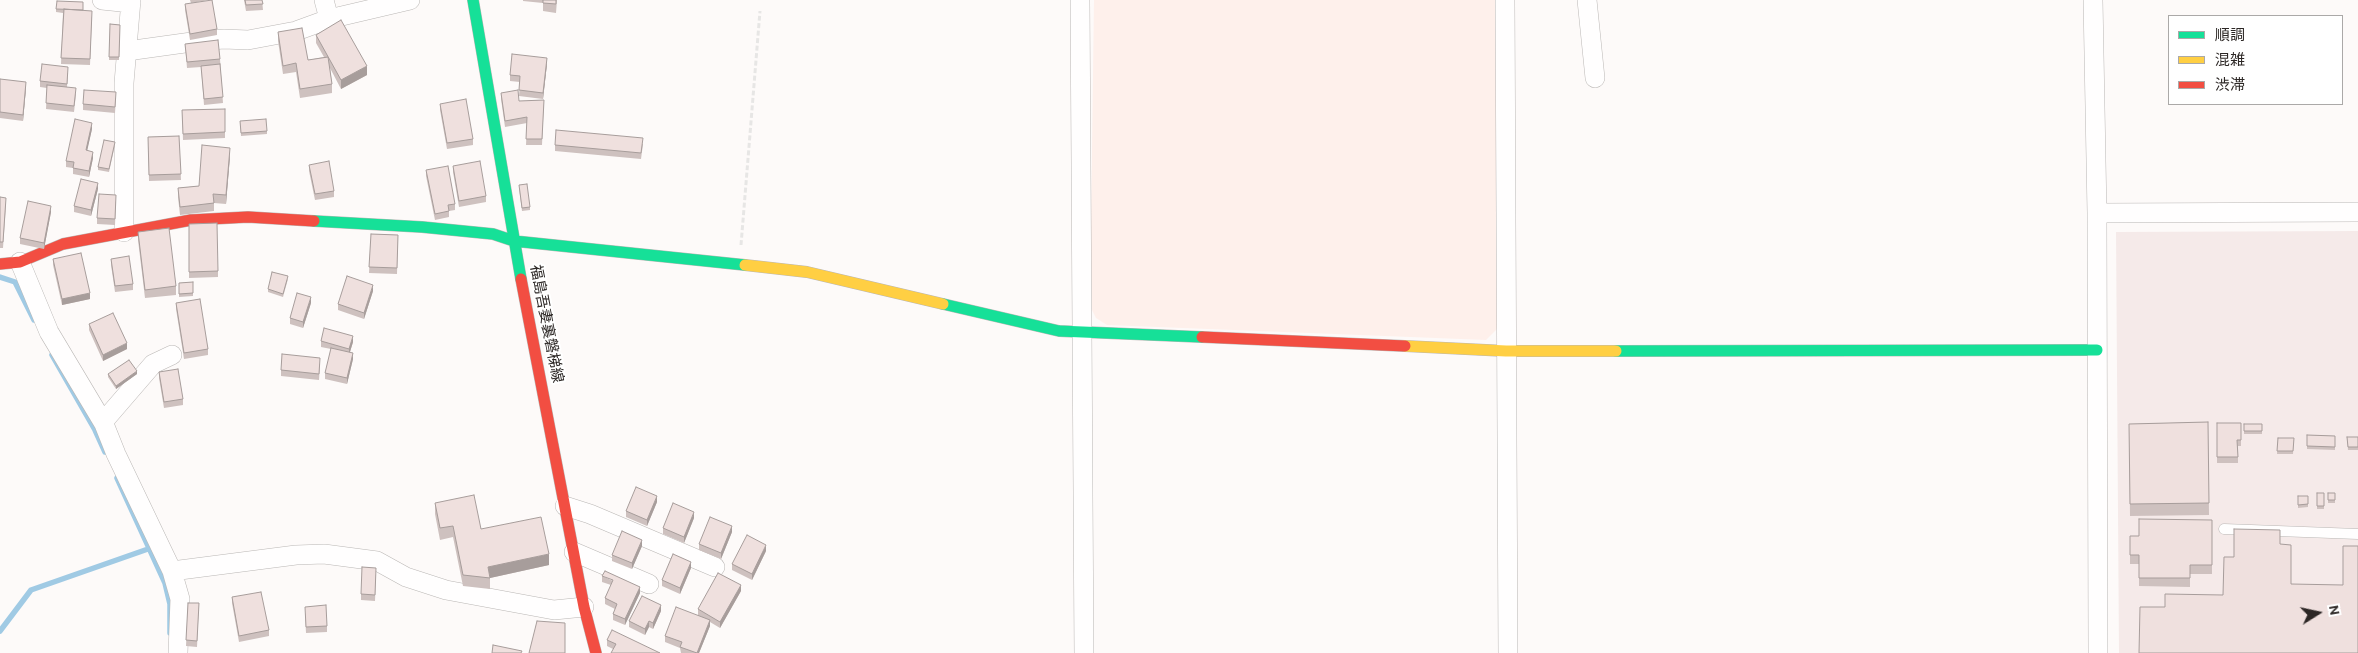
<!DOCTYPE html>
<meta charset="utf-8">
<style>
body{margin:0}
#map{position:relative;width:2358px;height:653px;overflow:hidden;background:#fdfaf9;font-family:Overpass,"Noto Sans JP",sans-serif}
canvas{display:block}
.legend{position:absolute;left:2168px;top:15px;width:175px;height:90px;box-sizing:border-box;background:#fff;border:1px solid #aba9a8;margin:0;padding:6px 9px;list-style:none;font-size:15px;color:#2c2725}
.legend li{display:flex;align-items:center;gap:10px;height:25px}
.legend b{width:25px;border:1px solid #aba9a8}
.north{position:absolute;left:2293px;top:588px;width:50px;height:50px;-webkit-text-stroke:4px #fff;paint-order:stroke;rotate:80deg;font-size:14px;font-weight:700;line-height:20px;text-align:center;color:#2c2725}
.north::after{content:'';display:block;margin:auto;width:18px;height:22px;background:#2c2725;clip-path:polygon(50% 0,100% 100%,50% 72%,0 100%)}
</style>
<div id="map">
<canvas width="2358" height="653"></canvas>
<ul class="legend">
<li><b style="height:6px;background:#16e098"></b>順調</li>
<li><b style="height:6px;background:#ffcf43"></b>混雑</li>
<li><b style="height:6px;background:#f24e42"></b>渋滞</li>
</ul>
<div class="north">N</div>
</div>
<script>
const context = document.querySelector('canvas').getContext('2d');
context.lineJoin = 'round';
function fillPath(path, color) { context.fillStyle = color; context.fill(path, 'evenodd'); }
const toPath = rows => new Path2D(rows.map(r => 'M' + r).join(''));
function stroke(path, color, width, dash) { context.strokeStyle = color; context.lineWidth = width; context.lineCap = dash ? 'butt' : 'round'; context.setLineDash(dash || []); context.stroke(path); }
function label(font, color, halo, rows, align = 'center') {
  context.font = font + ' Overpass,"Noto Sans JP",sans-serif'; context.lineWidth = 4; context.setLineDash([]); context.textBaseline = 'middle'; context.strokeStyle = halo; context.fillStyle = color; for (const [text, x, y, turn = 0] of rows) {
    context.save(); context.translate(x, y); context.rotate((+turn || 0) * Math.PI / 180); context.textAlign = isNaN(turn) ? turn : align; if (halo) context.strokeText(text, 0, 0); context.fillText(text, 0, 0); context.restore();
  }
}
const industrial = toPath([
 [2358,231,2358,653,2119,653,2116,232]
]);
const built = toPath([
 [1094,0,1497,0,1499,327,1486,340,1107,325,1096,318,1090,306]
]);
const stream = toPath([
 [0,277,15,282,34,320],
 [52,355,95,430,105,452],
 [117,478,165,583,170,604,170,633],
 [0,631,31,590,148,549]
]);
const path = toPath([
 [741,245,760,11]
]);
const lane = toPath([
 [2224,529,2358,534]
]);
const street = toPath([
 [102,0,131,3],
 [324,0,329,19,410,0],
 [1080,0,1084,653],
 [1505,0,1508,653],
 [1587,0,1595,78],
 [2093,0,2097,213,2098,653],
 [127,51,199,41,224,39,248,40,296,31,329,19],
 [2097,213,2358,212],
 [124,232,124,83,131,0],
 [20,262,49,332,104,424,116,454,172,571,180,599,178,653],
 [103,422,153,364,172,355],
 [565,506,590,514,715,567],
 [574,552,649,584],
 [172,571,296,555,324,554,377,561,406,577,446,590,554,610,584,607]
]);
const fast = toPath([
 [473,0,521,279],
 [314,221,422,227,493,234,514,241,745,265],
 [943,304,1059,331,1202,337],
 [1616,351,2097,350]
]);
const slow = toPath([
 [745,265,807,272,943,304],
 [1405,346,1506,351,1616,351]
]);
const jam = toPath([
 [0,264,20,262,63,244,191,220,248,217,314,221],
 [521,279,584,607,596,653],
 [1202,337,1405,346]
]);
const wall = toPath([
 [190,0,209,0,191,3],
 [244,0,262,0,263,10,246,11],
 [523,0,557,0,556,13,543,11,543,3,523,1],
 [185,4,217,29,217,35,190,40,185,10],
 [56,9,83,10,92,17,90,65,61,64,63,13,56,12],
 [110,24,120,25,119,60,109,60],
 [278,32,308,60,324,57,316,43,316,35,367,75,341,89,330,68,332,84,332,93,300,98,296,72,283,74,278,41],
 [185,44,220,59,223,103,204,105,201,67,187,68],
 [547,64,543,99,519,96,520,82,510,81,510,75],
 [68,73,67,87,76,94,74,112,46,109,47,88,40,87,40,81],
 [0,79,26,88,23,121,0,118],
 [501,93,519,101,544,100,542,145,526,145,527,123,505,127,501,99],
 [116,98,115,113,83,110,83,104],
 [440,104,473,139,473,145,447,149,440,110],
 [225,109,225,138,183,140,182,110],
 [240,121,267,131,267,134,241,136],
 [92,129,87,150,93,158,89,177,73,174,73,168,66,167,66,161],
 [179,136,181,180,149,181,148,137],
 [643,144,641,159,555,151,555,145],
 [115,145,109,172,98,170,98,167],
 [230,156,226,204,214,203,214,211,180,215,178,197,178,188,199,186],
 [309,165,334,191,334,197,315,200,309,171],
 [453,166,486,196,486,202,459,207,453,172],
 [426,170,455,204,455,210,449,211,449,217,435,220,426,176],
 [519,188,530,207,530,210,522,211],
 [98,189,91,216,74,212,74,206],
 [0,197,6,204,3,248,0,248],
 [116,201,115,225,97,224,97,218],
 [51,212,44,249,20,244,20,238],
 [189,224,218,271,218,277,189,278],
 [138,232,176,286,176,295,145,298,138,240],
 [371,234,398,235,397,274,369,273],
 [53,259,90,299,62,305,53,265],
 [111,259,133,284,133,290,115,292,111,265],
 [288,279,283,297,268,292,268,289],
 [193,282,193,296,179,297,179,283],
 [373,291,364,319,338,310,338,304],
 [176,303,208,349,208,355,184,359,176,309],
 [311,303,303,328,290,324,290,318],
 [89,324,127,349,103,361,89,330],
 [321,341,353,342,350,352,353,359,347,384,325,379,325,373,331,349,321,347],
 [320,364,319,380,281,376,281,370],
 [159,372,183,399,183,405,164,408,159,378],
 [108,374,137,374,116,389,108,377],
 [2208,422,2209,515,2130,516,2129,424],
 [2217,423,2241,423,2241,446,2238,446,2238,463,2217,463],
 [2244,424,2262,424,2262,434,2244,434],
 [2307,435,2335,436,2335,450,2307,449],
 [2347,437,2358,437,2358,450,2348,450],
 [2278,438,2294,438,2293,454,2277,454],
 [2317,493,2324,493,2324,509,2317,509],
 [2328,493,2335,493,2335,503,2328,503],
 [2298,496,2308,496,2308,507,2298,508],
 [657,502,647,526,626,517,626,511],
 [435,503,481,529,549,565,490,578,490,589,463,586,453,537,440,540,435,514],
 [694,518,684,543,663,534,663,528],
 [2212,520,2212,574,2190,574,2190,587,2139,586,2139,564,2130,564,2130,555,2139,536],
 [732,532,721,559,699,550,699,544],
 [642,546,632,569,612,561,612,555],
 [766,551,752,580,732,570,732,564],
 [691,568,680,594,662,586,662,580],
 [376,574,375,601,361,600,361,594],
 [602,576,640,593,625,625,613,620,613,614,615,609,605,604,605,598,611,585,602,582],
 [741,591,720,628,710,622,710,626,699,653,681,653,680,648,665,642,665,636,698,615,698,609],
 [232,597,269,630,269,636,239,642,232,603],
 [188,603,199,603,197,647,186,646],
 [661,611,653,629,649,627,645,635,629,627,629,621],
 [305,613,327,626,327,632,306,633],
 [607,640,660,653,613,649,607,646]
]);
const shadedWall = toPath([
 [547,58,547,64,543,99,543,93],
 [367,66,367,75,341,89,341,80],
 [26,82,26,88,23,121,23,115],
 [92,123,92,129,86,156,86,150],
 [230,148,230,156,226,204,226,195],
 [93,152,93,158,89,177,89,171],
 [98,183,98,189,91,216,91,210],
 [51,206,51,212,44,249,44,243],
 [373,285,373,291,364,319,364,313],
 [90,293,90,299,62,305,62,299],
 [311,297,311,303,303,328,303,322],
 [353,336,353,342,349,355,349,349],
 [127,343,127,349,103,361,103,355],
 [353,353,353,359,347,384,347,378],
 [137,371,137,374,116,389,116,386],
 [657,496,657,502,647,526,647,520],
 [694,512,694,518,684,543,684,537],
 [732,526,732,532,721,559,721,553],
 [642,540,642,546,632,569,632,563],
 [766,545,766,551,752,580,752,574],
 [549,554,549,565,490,578,488,567],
 [691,562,691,568,680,594,680,588],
 [741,585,741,591,720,628,720,622],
 [640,587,640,593,625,625,625,619],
 [661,605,661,611,653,629,653,623],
 [710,620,710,626,699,653,697,653],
 [649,621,649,627,645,635,645,629]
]);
const building = toPath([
 [212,0,217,29,190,34,185,4,212,0],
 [245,0,262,0,263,4,246,5,245,0],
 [543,0,556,0,556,4,543,3,543,0],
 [57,1,83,2,83,10,56,9,57,1],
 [64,9,92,11,90,59,61,58,64,9],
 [341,20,367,66,341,80,316,35,341,20],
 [110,24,120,25,119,57,109,57,110,24],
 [302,28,308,60,328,57,332,84,300,89,296,63,283,66,278,32,302,28],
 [218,40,220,59,187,62,185,44,218,40],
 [512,54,547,58,543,93,519,90,520,76,510,75,512,54],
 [42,64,68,67,67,84,40,81,42,64],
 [220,64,223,97,204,99,201,66,220,64],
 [0,79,26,82,23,115,0,112,0,79],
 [47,85,76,88,74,106,46,103,47,85],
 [84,90,116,92,115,107,83,104,84,90],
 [518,90,519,101,544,100,542,139,526,139,527,117,505,121,501,93,518,90],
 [466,99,473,139,447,143,440,104,466,99],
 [225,109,225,132,183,134,182,110,225,109],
 [75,119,92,123,86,150,93,152,89,171,73,168,74,162,66,161,75,119],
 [266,119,267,131,241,133,240,121,266,119],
 [556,130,643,138,641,153,555,145,556,130],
 [179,136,181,174,149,175,148,137,179,136],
 [104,140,115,142,109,169,98,167,104,140],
 [202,145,230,148,226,195,213,194,214,203,180,207,178,188,199,186,202,145],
 [329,161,334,191,315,194,309,165,329,161],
 [480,161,486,196,459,201,453,166,480,161],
 [448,166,455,204,448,205,449,211,435,214,426,170,448,166],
 [81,179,98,183,91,210,74,206,81,179],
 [527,184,530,207,522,208,519,185,527,184],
 [99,194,116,195,115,219,97,218,99,194],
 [0,197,6,198,3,242,0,242,0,197],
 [28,201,51,206,44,243,20,238,28,201],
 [217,223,218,271,189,272,189,224,217,223],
 [169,228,176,286,145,290,138,232,169,228],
 [371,234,398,235,397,268,369,267,371,234],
 [81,253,90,293,62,299,53,259,81,253],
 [129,256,133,284,115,286,111,259,129,256],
 [272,272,288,276,283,294,268,289,272,272],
 [347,276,373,285,364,313,338,304,347,276],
 [193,282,193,293,179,294,179,283,193,282],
 [297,293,311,297,303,322,290,318,297,293],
 [200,299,208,349,184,353,176,303,200,299],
 [113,313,127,343,103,355,89,324,113,313],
 [324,328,353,336,349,349,321,341,324,328],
 [331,348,353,353,347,378,325,373,331,348],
 [282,354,320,358,319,374,281,370,282,354],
 [129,360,137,371,116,386,108,374,129,360],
 [178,369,183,399,164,402,159,372,178,369],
 [2208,422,2209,503,2130,504,2129,424,2208,422],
 [2217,423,2241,423,2241,440,2237,440,2238,457,2217,457,2217,423],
 [2244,424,2262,424,2262,431,2244,431,2244,424],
 [2307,435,2335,436,2335,447,2307,446,2307,435],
 [2347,437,2358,437,2358,447,2348,447,2347,437],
 [2278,438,2294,438,2293,451,2277,451,2278,438],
 [636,487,657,496,647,520,626,511,636,487],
 [2317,493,2324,493,2324,506,2317,506,2317,493],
 [2328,493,2335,493,2335,500,2328,500,2328,493],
 [474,495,481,529,541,517,549,554,488,567,490,578,463,575,453,526,440,528,435,503,474,495],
 [2298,496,2308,496,2308,504,2298,505,2298,496],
 [673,503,694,512,684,537,663,528,673,503],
 [710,517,732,526,721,553,699,544,710,517],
 [2139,519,2212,520,2212,565,2190,565,2190,578,2139,578,2139,555,2130,555,2130,536,2139,536,2139,519],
 [2234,529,2280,530,2280,544,2291,545,2291,584,2343,585,2343,546,2358,546,2358,653,2139,653,2140,607,2165,607,2165,594,2223,595,2224,557,2234,557,2234,529],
 [622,531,642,540,632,563,612,555,622,531],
 [747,535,766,545,752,574,732,564,747,535],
 [673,554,691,562,680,588,662,580,673,554],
 [362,567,376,568,375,595,361,594,362,567],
 [605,571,640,587,625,619,613,614,617,604,605,598,613,580,602,576,605,571],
 [718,573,741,585,720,622,698,609,718,573],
 [261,592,269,630,239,636,232,597,261,592],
 [642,596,661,605,653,623,649,621,645,629,629,621,642,596],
 [188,603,199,603,197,641,186,640,188,603],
 [326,605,327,626,306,627,305,607,326,605],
 [676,607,710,620,697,653,680,647,682,642,665,636,676,607],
 [537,621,565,623,565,653,529,653,537,621],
 [612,630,660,653,611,653,616,644,607,640,612,630],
 [493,645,522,651,521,653,492,653,493,645]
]);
const streetNames = [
 ["福島吾妻裏磐梯線",545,324,79]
];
fillPath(industrial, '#f5eae9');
fillPath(built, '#fef0eb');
stroke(stream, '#a0cae4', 5.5);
stroke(lane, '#bab7b5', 11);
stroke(street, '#bab7b5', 20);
stroke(fast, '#bab7b5', 12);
stroke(slow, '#bab7b5', 12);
stroke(jam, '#bab7b5', 12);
stroke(path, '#e7e6e5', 3, [5, 2.5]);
stroke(lane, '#fffefe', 10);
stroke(street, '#fffefe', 19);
stroke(fast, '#16e098', 11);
stroke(slow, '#ffcf43', 11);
stroke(jam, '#f24e42', 11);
fillPath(wall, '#cec1bf');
fillPath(shadedWall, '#a79d9b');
fillPath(building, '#efe0de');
stroke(building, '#a79d9b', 1);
label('15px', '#2c2725', '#fff', streetNames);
</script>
